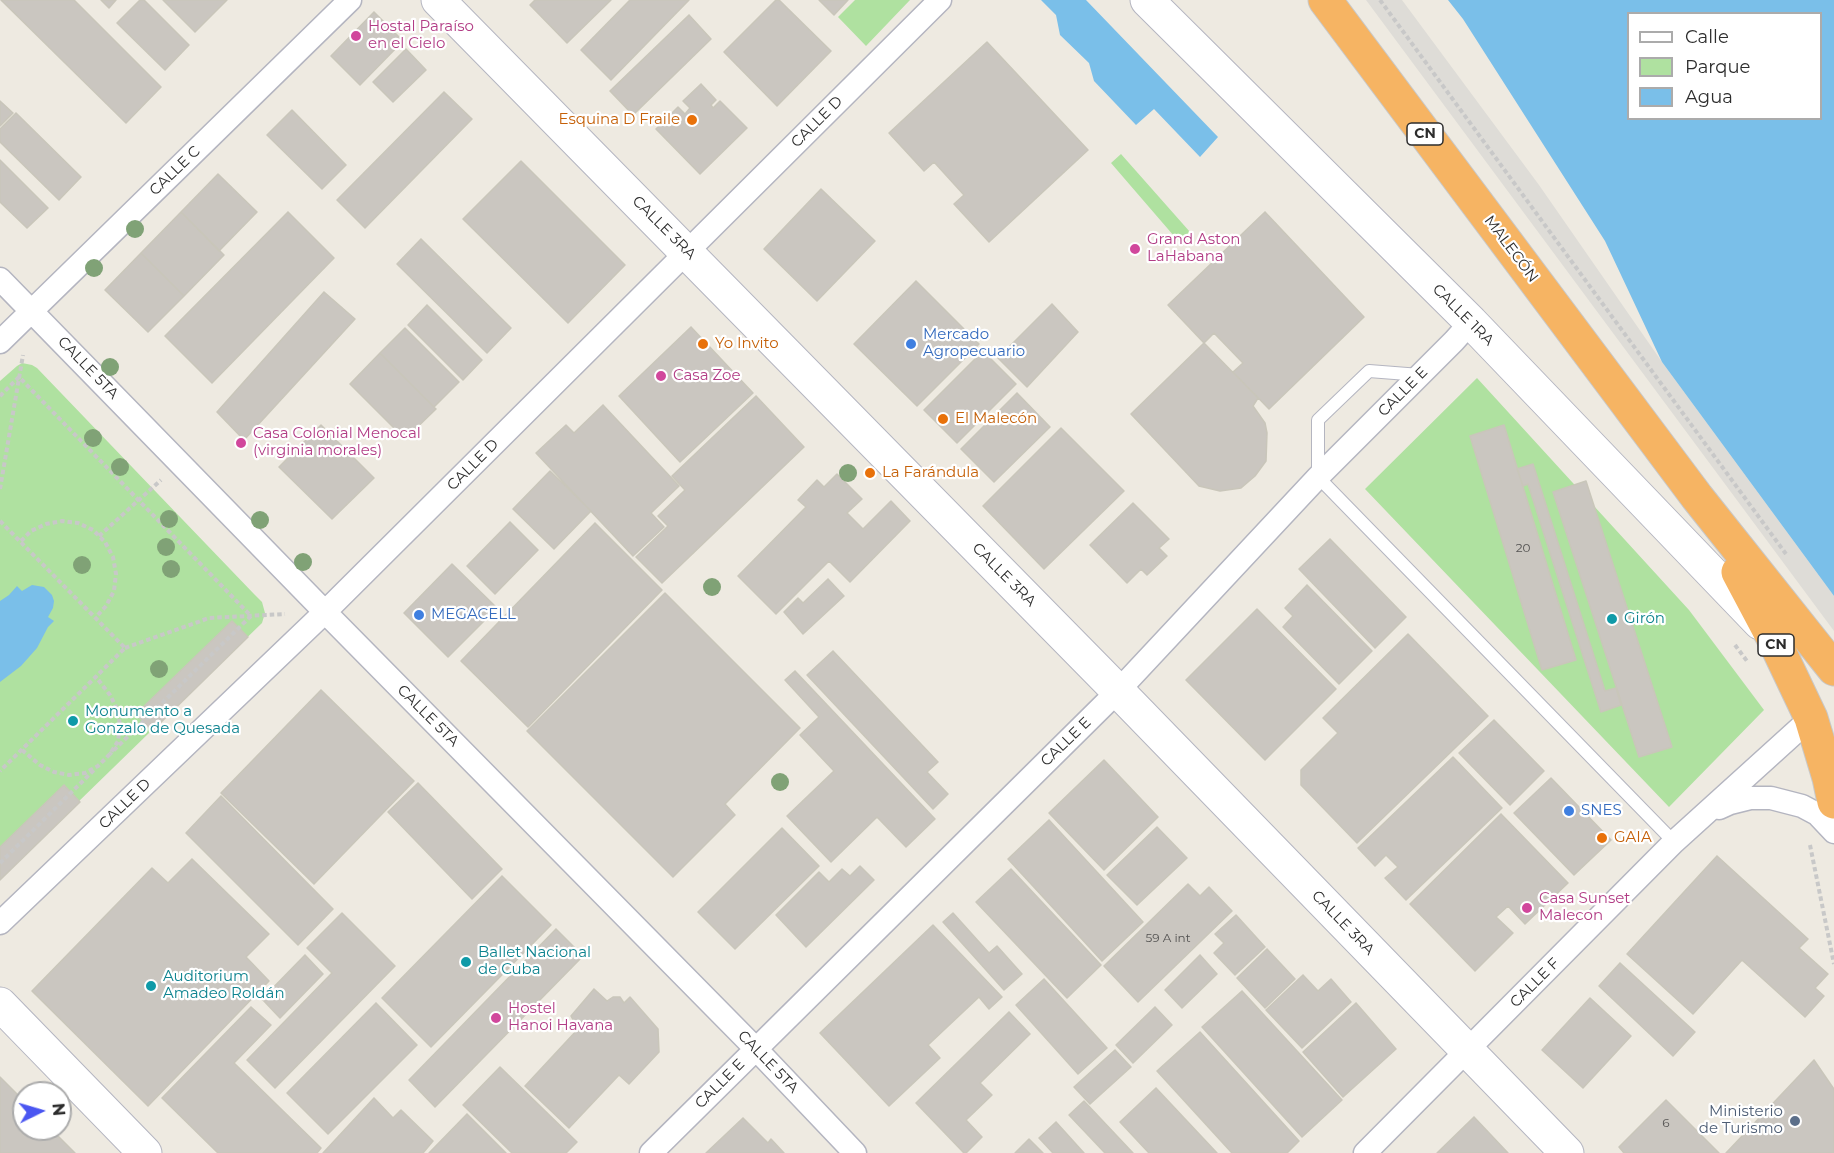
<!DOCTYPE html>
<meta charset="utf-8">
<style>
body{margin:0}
#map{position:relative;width:1834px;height:1153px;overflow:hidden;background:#eeeae1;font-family:Montserrat,sans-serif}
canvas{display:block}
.legend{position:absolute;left:1627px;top:12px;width:195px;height:108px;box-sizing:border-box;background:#fff;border:2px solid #ababab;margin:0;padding:8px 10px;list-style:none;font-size:18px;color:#2d2d2d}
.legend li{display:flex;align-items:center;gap:12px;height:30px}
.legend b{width:30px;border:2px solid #ababab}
.north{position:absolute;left:12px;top:1081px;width:60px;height:60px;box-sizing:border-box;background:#fff;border:2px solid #ababab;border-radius:50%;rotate:85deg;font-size:16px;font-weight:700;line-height:24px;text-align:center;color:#2d2d2d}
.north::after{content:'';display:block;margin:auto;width:21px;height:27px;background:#4a56f1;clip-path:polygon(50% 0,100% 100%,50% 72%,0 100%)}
</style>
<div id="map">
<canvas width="1834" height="1153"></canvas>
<ul class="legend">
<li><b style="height:8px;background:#fff"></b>Calle</li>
<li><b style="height:16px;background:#afe1a0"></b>Parque</li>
<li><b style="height:16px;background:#7abfe9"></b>Agua</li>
</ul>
<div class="north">N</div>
</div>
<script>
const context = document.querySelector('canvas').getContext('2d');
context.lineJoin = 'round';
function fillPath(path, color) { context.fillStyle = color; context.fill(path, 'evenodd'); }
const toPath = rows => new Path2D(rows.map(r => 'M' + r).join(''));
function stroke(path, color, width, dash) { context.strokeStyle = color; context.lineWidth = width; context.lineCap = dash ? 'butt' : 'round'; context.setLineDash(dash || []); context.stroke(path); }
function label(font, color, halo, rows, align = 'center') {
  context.font = font + ' Montserrat,sans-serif'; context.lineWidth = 4.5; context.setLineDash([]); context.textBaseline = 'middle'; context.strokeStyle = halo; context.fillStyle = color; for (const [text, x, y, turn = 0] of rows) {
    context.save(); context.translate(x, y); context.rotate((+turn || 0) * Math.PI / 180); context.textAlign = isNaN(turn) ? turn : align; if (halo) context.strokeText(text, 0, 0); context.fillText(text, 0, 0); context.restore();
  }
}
const green = toPath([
 [855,0,910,0,866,46,838,17],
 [1121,154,1190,232,1180,243,1111,163],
 [22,363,32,365,37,368,254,594,262,602,265,613,262,623,0,878,0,381,17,366],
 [1477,378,1689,610,1764,710,1669,807,1365,489]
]);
const plaza = toPath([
 [1366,0,1402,0,1539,185,1662,362,1834,596,1834,631]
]);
const water = toPath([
 [1041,0,1086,0,1218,137,1200,157,1154,109,1136,125,1094,81,1089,63,1060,35,1056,15],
 [1448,0,1834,0,1834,596,1662,362,1605,241,1463,19],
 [1628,14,1820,14,1820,118,1628,118],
 [32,585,44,587,52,595,54,601,53,608,48,617,54,621,48,627,37,648,21,666,0,682,0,601,9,595,17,586,22,591]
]);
const building = toPath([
 [1,0,74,0,161,87,126,123,1,0],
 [101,0,116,0,109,8,101,0],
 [140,0,144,0,189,45,165,70,117,23,140,0],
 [163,0,227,0,195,32,163,0],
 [535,0,611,0,567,43,530,5,535,0],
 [630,0,689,0,611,80,581,50,630,0],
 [776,0,779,0,831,51,777,106,724,52,776,0],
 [819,0,848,0,834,15,819,0],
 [374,12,403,41,360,85,331,56,374,12],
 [689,15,711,39,633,115,610,91,689,15],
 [987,42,1088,150,989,242,954,204,964,195,934,162,924,171,889,133,987,42],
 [406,49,426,70,393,102,373,82,406,49],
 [701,84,716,100,711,105,713,108,720,101,747,128,700,174,656,129,678,107,685,114,690,108,683,101,701,84],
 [444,92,472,119,365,228,337,200,444,92],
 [0,101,13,113,0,126,0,101],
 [292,110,346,165,322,189,267,135,292,110],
 [16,113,81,177,59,200,0,142,0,129,16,113],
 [0,160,48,208,27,228,0,202,0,160],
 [521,161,625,265,568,323,463,219,521,161],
 [218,174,257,212,219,251,181,212,218,174],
 [821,189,875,241,817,301,764,249,821,189],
 [181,212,224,255,184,296,141,253,181,212],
 [288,212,334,258,212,383,165,336,288,212],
 [1265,212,1364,317,1269,409,1233,372,1243,363,1214,333,1204,343,1168,305,1265,212],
 [421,239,511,328,487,353,397,264,421,239],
 [141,253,184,296,148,332,105,290,141,253],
 [916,281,979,344,917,406,854,344,916,281],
 [324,292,355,319,244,440,217,412,324,292],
 [1052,304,1078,332,1027,387,998,358,1052,304],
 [427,305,482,360,463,380,408,325,427,305],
 [691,327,753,393,680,462,619,396,691,327],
 [405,328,459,382,434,407,380,353,405,328],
 [1204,343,1258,398,1253,406,1265,423,1267,433,1266,461,1255,476,1241,488,1220,491,1199,486,1131,414,1204,343],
 [983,351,1016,384,957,443,924,410,983,351],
 [380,353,436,409,405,439,350,384,380,353],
 [1017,393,1050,427,994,482,961,449,1017,393],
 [756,396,804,447,662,583,636,557,668,526,658,516,685,490,672,476,756,396],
 [603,405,679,486,651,513,664,527,633,556,536,453,566,425,574,433,603,405],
 [321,425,374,478,332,519,279,467,321,425],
 [1504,425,1576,660,1542,670,1470,436,1504,425],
 [1061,428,1124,491,1044,569,983,506,1061,428],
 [1533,464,1605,691,1616,688,1621,705,1601,712,1528,484,1523,486,1517,469,1533,464],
 [550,471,591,511,554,549,513,509,550,471],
 [837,474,862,499,847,513,863,529,891,501,910,521,850,582,829,561,776,614,738,576,806,507,798,500,817,480,824,487,837,474],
 [1586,481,1672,747,1639,757,1553,492,1586,481],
 [1133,503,1169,539,1159,548,1167,556,1147,575,1141,569,1127,583,1090,545,1133,503],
 [510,522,538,550,495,594,467,566,510,522],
 [595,523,662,590,528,727,461,661,595,523],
 [1330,539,1406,617,1375,648,1299,569,1330,539],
 [452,564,497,608,448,657,404,613,452,564],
 [828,579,844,596,803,634,784,612,798,598,803,603,828,579],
 [1307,585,1372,651,1339,684,1283,627,1293,616,1285,608,1307,585],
 [665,593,800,728,725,804,735,815,673,877,527,731,665,593],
 [1257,609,1336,689,1265,760,1186,680,1257,609],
 [232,621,248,637,152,731,136,714,232,621],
 [1408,634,1488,716,1357,843,1301,785,1301,770,1338,733,1323,718,1408,634],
 [833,651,938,762,927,772,948,794,933,809,807,675,833,651],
 [795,671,935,819,906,847,877,817,831,862,787,816,834,771,800,735,819,717,785,680,795,671],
 [321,690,414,781,314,884,221,793,321,690],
 [1494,720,1544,771,1510,805,1459,753,1494,720],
 [1453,757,1502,808,1406,900,1385,878,1398,867,1386,855,1375,866,1358,848,1453,757],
 [1104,760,1158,817,1104,870,1049,813,1104,760],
 [1551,778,1611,840,1574,875,1514,813,1551,778],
 [418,783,502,869,472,899,388,812,418,783],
 [64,785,80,802,0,880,0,847,64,785],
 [221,796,333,909,298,945,186,833,221,796],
 [1501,814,1568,883,1525,924,1508,906,1496,917,1513,933,1475,971,1410,904,1501,814],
 [1049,820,1143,922,1102,961,1008,859,1049,820],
 [1157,827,1187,858,1137,905,1107,875,1157,827],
 [782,828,819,866,735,949,698,912,782,828],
 [1717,856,1808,939,1799,948,1828,974,1815,988,1824,996,1805,1017,1742,960,1693,1014,1627,954,1717,856],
 [192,859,269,934,246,957,269,981,148,1106,32,991,152,868,168,883,192,859],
 [860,866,874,880,806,947,776,915,819,872,829,882,842,869,850,876,860,866],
 [1011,869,1101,965,1067,998,976,902,1011,869],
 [502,876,551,925,431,1047,382,998,502,876],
 [1188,884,1200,896,1209,887,1232,911,1138,1002,1104,966,1188,884],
 [342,913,395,966,275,1088,247,1060,332,973,307,948,342,913],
 [953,913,989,953,997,946,1022,974,1004,990,943,922,953,913],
 [1236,915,1265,947,1235,975,1214,953,1224,943,1215,934,1236,915],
 [933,925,1002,997,989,1009,979,997,928,1045,940,1058,889,1106,820,1033,933,925],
 [556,929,583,956,435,1107,409,1080,556,929],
 [1267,949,1295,979,1265,1008,1237,978,1267,949],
 [305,955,323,974,280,1018,262,999,305,955],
 [1200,955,1217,974,1182,1008,1165,990,1200,955],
 [1620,963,1695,1032,1673,1056,1599,986,1620,963],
 [1303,975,1318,991,1331,979,1351,1002,1302,1048,1266,1010,1303,975],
 [1044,979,1107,1048,1078,1074,1016,1005,1044,979],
 [594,989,607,1001,613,997,620,997,624,1003,630,997,658,1029,659,1052,629,1084,619,1075,569,1128,525,1086,578,1029,571,1016,594,989],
 [1242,991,1342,1100,1302,1137,1202,1027,1242,991],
 [1590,998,1631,1036,1583,1088,1542,1050,1590,998],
 [376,1003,417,1045,328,1134,287,1093,376,1003],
 [1356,1003,1396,1049,1343,1097,1303,1052,1356,1003],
 [251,1007,271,1025,234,1063,321,1148,317,1153,218,1153,162,1098,251,1007],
 [1155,1007,1172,1025,1133,1063,1116,1045,1155,1007],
 [1009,1012,1030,1034,980,1083,992,1095,966,1120,982,1137,966,1153,964,1153,916,1103,1009,1012],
 [1200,1032,1299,1141,1287,1153,1232,1153,1157,1071,1200,1032],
 [1115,1050,1131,1067,1090,1104,1074,1087,1115,1050],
 [1814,1060,1834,1089,1834,1153,1726,1153,1814,1060],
 [500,1067,577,1142,566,1153,512,1153,463,1105,500,1067],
 [0,1077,24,1101,24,1129,51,1129,75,1153,0,1153,0,1077],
 [1156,1088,1217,1153,1149,1153,1120,1122,1156,1088],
 [374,1098,393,1118,401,1110,433,1141,423,1153,323,1153,374,1098],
 [1666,1100,1719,1153,1624,1153,1619,1147,1666,1100],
 [1084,1101,1133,1153,1105,1153,1069,1115,1084,1101],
 [467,1114,506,1153,429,1153,467,1114],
 [1474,1117,1508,1153,1437,1153,1474,1117],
 [743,1118,768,1143,771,1139,784,1153,706,1153,743,1118],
 [1056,1122,1084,1153,1053,1153,1039,1138,1056,1122],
 [1029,1139,1043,1153,1015,1153,1029,1139]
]);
const path = toPath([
 [1380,0,1786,554],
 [0,396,19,377,251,616,110,754],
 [0,489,23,355],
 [0,521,125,648,0,771],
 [99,536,161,480],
 [21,541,31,531,46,524,62,521,78,523,93,530,105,542,113,557,116,574,114,591,106,606,96,617],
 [1735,645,1747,661],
 [125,648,209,618,285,614],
 [22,750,40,765,54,772,69,775,85,773,98,766,110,754,118,741,120,725,117,709,110,695,96,677],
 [1810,845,1834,964],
 [0,863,95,769]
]);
const lane = toPath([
 [1420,375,1369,371,1318,420,1318,477,1674,842]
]);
const street = toPath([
 [0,279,325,612,756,1049,855,1153],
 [0,342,350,0],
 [1719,808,1730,803,1750,798,1771,798,1802,806,1817,814,1834,832],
 [0,923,325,612,940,0],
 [651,1153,1118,691,1318,477,1454,341,1471,322],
 [1365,1153,1674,842,1811,718]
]);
const secondary = toPath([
 [438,0,1118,691,1567,1153],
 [1147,0,1471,322,1760,623],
 [0,1004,145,1153]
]);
const highway = toPath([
 [1325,0,1697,497,1834,669],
 [1738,572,1772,636,1811,718,1829,778,1834,802]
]);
const trees = [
 [135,229],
 [94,268],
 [110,367],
 [93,438],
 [120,467],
 [848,473],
 [169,519],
 [260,520],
 [166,547],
 [303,562],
 [82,565],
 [171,569],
 [712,587],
 [159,669],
 [780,782]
];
const markers = [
 [356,36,6,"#d1479c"],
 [692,120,6,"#e8710a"],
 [1135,249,6,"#d1479c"],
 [703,344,6,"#e8710a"],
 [911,344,6,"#3f7fe0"],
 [661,376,6,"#d1479c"],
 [943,419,6,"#e8710a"],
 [241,443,6,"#d1479c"],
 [870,473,6,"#e8710a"],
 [419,615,6,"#3f7fe0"],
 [1612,619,6,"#0f9aa8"],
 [73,721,6,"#0f9aa8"],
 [1569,811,6,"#3f7fe0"],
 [1602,838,6,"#e8710a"],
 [1527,908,6,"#d1479c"],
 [466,962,6,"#0f9aa8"],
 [151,986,6,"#0f9aa8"],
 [496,1018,6,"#d1479c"],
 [1795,1121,6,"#5c6f8a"]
];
const numberNames = [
 ["20",1523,548],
 ["59 A int",1168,938],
 ["6",1666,1123]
];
const shields = [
 [1425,134,36],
 [1776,645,36]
];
const shieldNames = [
 ["CN",1425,134],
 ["CN",1776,645]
];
const hotelNames = [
 ["Hostal Paraíso",368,27],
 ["en el Cielo",368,44],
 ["Grand Aston",1147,240],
 ["LaHabana",1147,257],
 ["Casa Zoe",673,376],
 ["Casa Colonial Menocal",253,434],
 ["(virginia morales)",253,451],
 ["Casa Sunset",1539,899],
 ["Malecon",1539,916],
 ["Hostel",508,1009],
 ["Hanoi Havana",508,1026]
];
const foodNames = [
 ["Esquina D Fraile",680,120,"right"],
 ["Yo Invito",715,344],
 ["El Malecón",955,419],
 ["La Farándula",882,473],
 ["GAIA",1614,838]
];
const streetNames = [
 ["CALLE D",817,122,-45],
 ["CALLE C",175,171,-44],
 ["CALLE 3RA",664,228,45],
 ["MALECÓN",1511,249,53],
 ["CALLE 1RA",1463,315,45],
 ["CALLE 5TA",88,368,46],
 ["CALLE E",1403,392,-45],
 ["CALLE D",473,465,-45],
 ["CALLE 3RA",1004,575,45],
 ["CALLE 5TA",428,716,45],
 ["CALLE E",1066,742,-44],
 ["CALLE D",125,804,-44],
 ["CALLE 3RA",1343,923,46],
 ["CALLE F",1535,983,-45],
 ["CALLE 5TA",768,1062,46],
 ["CALLE E",720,1084,-45]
];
const shopNames = [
 ["Mercado",923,335],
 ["Agropecuario",923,352],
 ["MEGACELL",431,615],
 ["SNES",1581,811]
];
const cultureNames = [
 ["Girón",1624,619],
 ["Monumento a",85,712],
 ["Gonzalo de Quesada",85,729],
 ["Ballet Nacional",478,953],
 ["de Cuba",478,970],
 ["Auditorium",163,977],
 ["Amadeo Roldán",163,994]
];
const serviceNames = [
 ["Ministerio",1783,1112],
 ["de Turismo",1783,1129]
];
fillPath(green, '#afe1a0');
fillPath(plaza, '#dedcd7');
fillPath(water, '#7abfe9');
fillPath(building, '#cac6c0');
stroke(building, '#c9c6ba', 1.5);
stroke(lane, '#b4b5c0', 14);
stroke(street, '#b4b5c0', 25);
stroke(secondary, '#b4b5c0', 35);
stroke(highway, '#c8c8c8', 35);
stroke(path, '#c8c8c8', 4, [4.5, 3]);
stroke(lane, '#fff', 12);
stroke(street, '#fff', 22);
stroke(secondary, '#fff', 33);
stroke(highway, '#f6b463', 33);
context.fillStyle = '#80a276';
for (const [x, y] of trees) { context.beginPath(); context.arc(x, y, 9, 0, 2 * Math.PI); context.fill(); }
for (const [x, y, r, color] of markers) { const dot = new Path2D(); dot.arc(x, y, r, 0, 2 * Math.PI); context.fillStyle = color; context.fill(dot); stroke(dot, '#fff', 2); }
label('12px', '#545352', null, numberNames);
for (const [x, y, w] of shields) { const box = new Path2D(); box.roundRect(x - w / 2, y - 11, w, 22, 4.5); context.fillStyle = '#fff'; context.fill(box); stroke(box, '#2d2d2d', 1.5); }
label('bold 14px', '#2d2d2d', null, shieldNames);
label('15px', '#b23c85', '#fff', hotelNames, 'left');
label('15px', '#c56008', '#fff', foodNames, 'left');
label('15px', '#2d2d2d', '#fff', streetNames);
label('15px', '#366cbe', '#fff', shopNames, 'left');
label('15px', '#0d838f', '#fff', cultureNames, 'left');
label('15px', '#4e5e75', '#fff', serviceNames, 'right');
</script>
